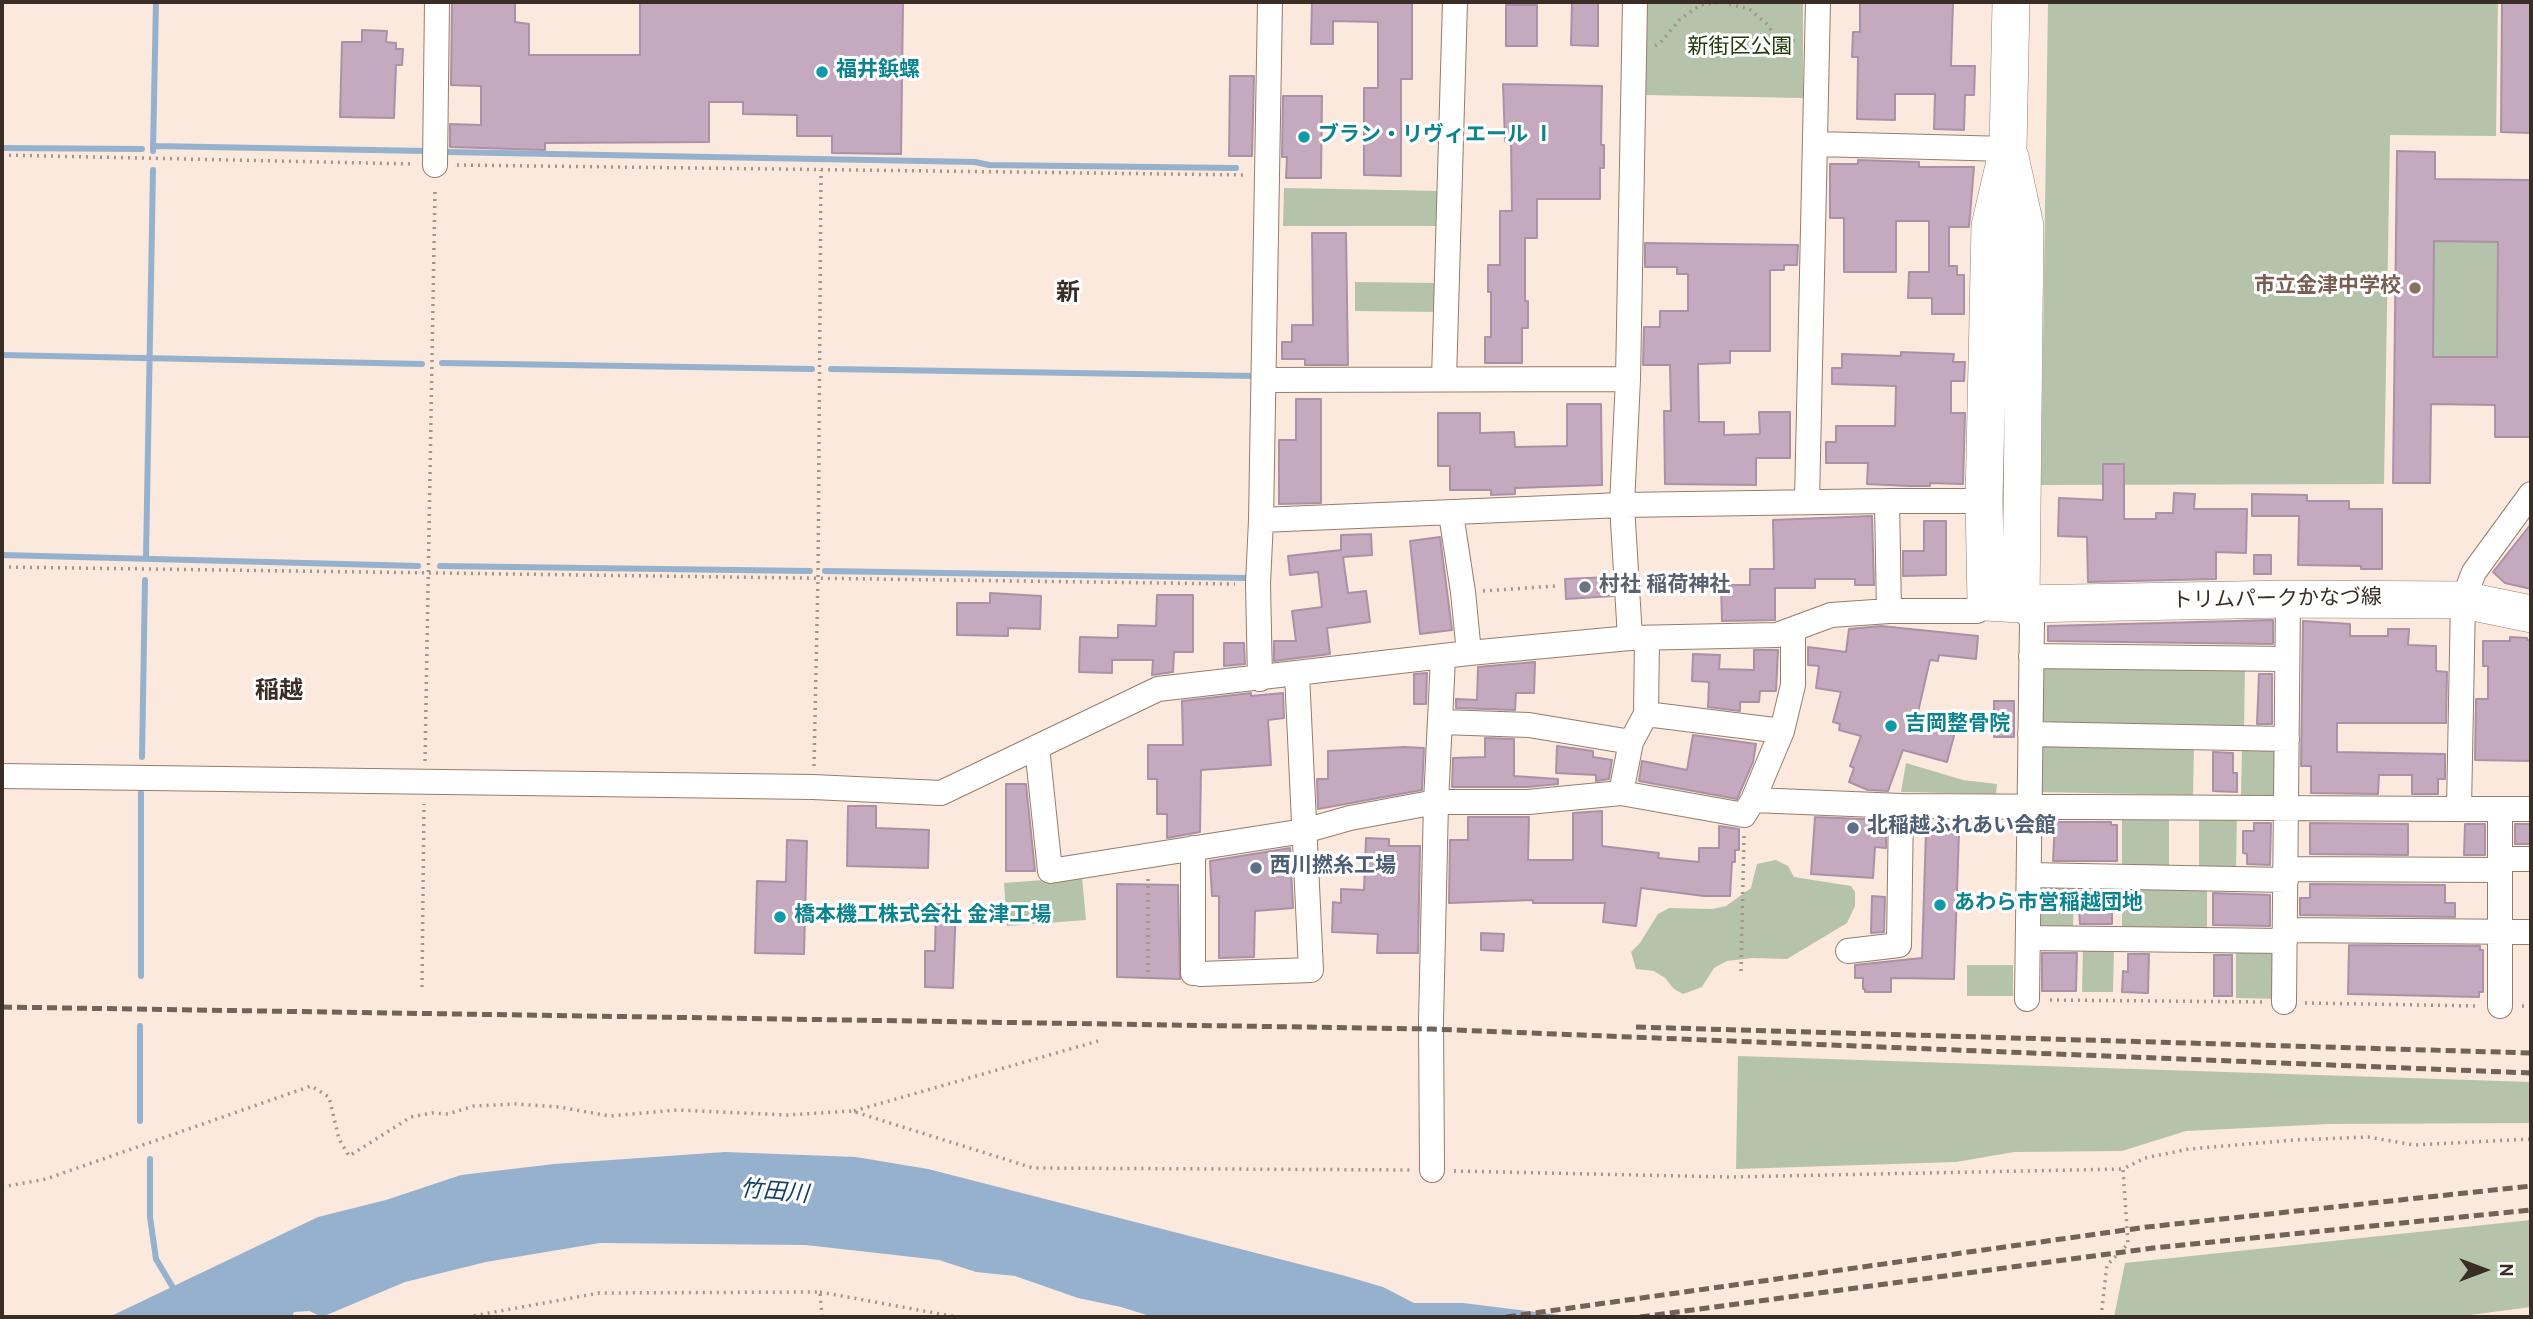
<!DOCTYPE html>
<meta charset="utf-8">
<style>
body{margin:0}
#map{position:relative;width:2533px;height:1319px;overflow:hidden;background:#fbe9dd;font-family:Overpass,sans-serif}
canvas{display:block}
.frame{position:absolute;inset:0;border:4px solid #392d25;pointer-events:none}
.north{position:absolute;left:2449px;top:1235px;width:70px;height:70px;-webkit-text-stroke:5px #fff;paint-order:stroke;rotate:90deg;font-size:19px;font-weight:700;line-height:28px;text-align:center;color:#392d25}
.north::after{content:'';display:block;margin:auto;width:24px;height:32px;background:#392d25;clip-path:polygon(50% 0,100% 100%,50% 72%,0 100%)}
</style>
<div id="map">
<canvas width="2533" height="1319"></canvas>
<div class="frame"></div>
<div class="north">N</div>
</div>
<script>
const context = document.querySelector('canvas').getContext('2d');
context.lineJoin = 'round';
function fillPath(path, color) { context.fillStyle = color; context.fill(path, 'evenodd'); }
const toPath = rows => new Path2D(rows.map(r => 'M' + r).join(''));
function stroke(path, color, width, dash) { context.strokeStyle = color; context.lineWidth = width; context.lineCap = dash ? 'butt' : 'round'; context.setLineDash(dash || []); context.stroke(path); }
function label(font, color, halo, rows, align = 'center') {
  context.font = font + ' Overpass,"Noto Sans JP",sans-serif'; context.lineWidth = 6; context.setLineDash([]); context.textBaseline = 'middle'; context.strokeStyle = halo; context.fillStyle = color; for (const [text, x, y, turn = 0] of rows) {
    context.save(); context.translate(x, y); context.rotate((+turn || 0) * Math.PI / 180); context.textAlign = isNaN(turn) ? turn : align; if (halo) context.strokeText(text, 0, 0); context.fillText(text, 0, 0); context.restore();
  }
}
const green = toPath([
 [1645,2,1803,2,1803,98,1644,95],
 [2048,2,2498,2,2496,136,2390,135,2384,484,2041,485],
 [1284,188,1442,191,1439,226,1283,226],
 [2434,218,2498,220,2497,357,2433,357],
 [1355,282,1440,283,1439,312,1355,311],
 [2043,663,2245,666,2244,728,2042,726],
 [2040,742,2194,743,2193,795,2040,792],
 [2242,747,2281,748,2280,796,2241,795],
 [1906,763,1963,780,1997,784,1996,794,1901,792],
 [2122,811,2169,811,2169,868,2122,868],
 [2199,811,2237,812,2236,869,2199,869],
 [1776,860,1788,866,1794,877,1851,886,1855,892,1855,906,1847,923,1787,959,1752,958,1727,961,1714,968,1702,987,1683,994,1674,989,1665,978,1654,971,1636,969,1631,952,1640,943,1658,914,1669,908,1712,909,1726,906,1751,888,1757,864],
 [1082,877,1086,920,1007,926,1004,883],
 [2039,882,2074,883,2073,928,2037,928],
 [2122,884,2207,885,2207,933,2122,932],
 [2236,947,2279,947,2279,999,2236,998],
 [2083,948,2114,949,2113,992,2082,992],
 [1967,965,2013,965,2013,996,1967,996],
 [1738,1056,2531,1082,2531,1123,2329,1124,2186,1131,2122,1151,2014,1152,1956,1162,1736,1169],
 [2531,1220,2531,1307,2455,1317,2114,1317,2125,1263]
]);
const water = toPath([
 [725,1152,856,1157,928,1169,1342,1275,1383,1287,1414,1303,1463,1303,1576,1317,1153,1317,1121,1307,1078,1298,1015,1276,976,1272,939,1260,806,1245,600,1243,486,1262,405,1282,322,1317,309,1311,294,1312,292,1317,109,1317,318,1217,386,1200,461,1175,554,1164]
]);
const stream = toPath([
 [153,146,426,151],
 [2,148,142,149],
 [153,151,156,2],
 [447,152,975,162,989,165,1236,168],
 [2,355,422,364],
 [442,363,812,369],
 [831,369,1256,376],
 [2,555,418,566],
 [146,557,153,170],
 [440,566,810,571],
 [825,571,1246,578,1251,572],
 [142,757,145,580],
 [141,976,141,793],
 [140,1121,140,1026],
 [150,1159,150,1217,156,1259,175,1291]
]);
const building = toPath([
 [452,2,515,2,515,22,529,24,529,55,640,55,640,2,903,2,901,154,832,153,832,136,797,136,797,115,743,114,743,102,709,102,709,142,545,143,545,150,450,147,450,124,481,125,481,86,451,85,452,2],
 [1312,2,1412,2,1412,79,1401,79,1401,176,1364,175,1364,88,1378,88,1378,22,1333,21,1333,44,1311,44,1312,2],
 [1572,2,1598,2,1598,46,1571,45,1572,2],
 [1860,2,1953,2,1951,66,1975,66,1974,95,1965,95,1964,130,1934,129,1935,94,1895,94,1895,120,1857,119,1858,57,1852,57,1853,32,1860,32,1860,2],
 [2502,2,2531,2,2531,133,2501,132,2502,2],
 [1506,5,1537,5,1537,46,1506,46,1506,5],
 [362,30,387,31,386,42,396,43,396,49,403,49,402,65,396,65,394,118,340,117,342,42,362,42,362,30],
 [1230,76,1254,76,1252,156,1229,156,1230,76],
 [1503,84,1602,86,1601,145,1604,145,1604,168,1600,168,1600,199,1537,199,1537,238,1525,238,1525,301,1528,301,1528,328,1522,328,1522,363,1485,363,1485,337,1491,337,1491,292,1488,292,1488,265,1500,265,1500,211,1512,211,1511,141,1505,141,1503,84],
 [1283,96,1322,96,1321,178,1286,178,1287,157,1282,157,1283,96],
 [2397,151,2435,152,2435,179,2531,180,2531,437,2495,437,2495,405,2431,404,2430,483,2393,483,2397,151],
 [2434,241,2498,242,2497,357,2433,357,2434,241],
 [1858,160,1919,162,1919,167,1974,167,1969,227,1949,227,1949,266,1957,266,1957,275,1964,275,1964,314,1932,314,1932,298,1908,298,1909,272,1929,272,1929,221,1896,221,1896,272,1844,272,1844,218,1830,218,1830,164,1858,164,1858,160],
 [1312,233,1346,233,1348,365,1305,365,1305,359,1282,359,1282,342,1292,342,1292,325,1313,325,1312,233],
 [1645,243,1798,245,1797,265,1784,265,1784,270,1770,270,1770,351,1730,351,1730,363,1698,364,1699,422,1724,422,1724,435,1760,434,1759,412,1790,412,1790,458,1756,458,1756,485,1665,484,1664,411,1671,411,1670,365,1643,365,1644,327,1660,327,1660,311,1688,311,1688,274,1677,274,1677,267,1645,267,1645,243],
 [1901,352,1954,354,1953,362,1965,362,1964,381,1951,381,1951,413,1965,413,1963,484,1930,483,1930,486,1909,486,1867,484,1868,463,1826,463,1826,442,1836,442,1836,426,1895,426,1896,386,1832,384,1832,368,1842,368,1842,354,1901,356,1901,352],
 [1296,399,1321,399,1321,503,1279,504,1279,440,1296,440,1296,399],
 [1567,404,1601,404,1602,485,1515,488,1515,494,1491,495,1491,490,1450,490,1450,466,1438,466,1438,413,1480,413,1480,433,1514,432,1515,447,1567,446,1567,404],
 [2103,464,2124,464,2124,519,2156,519,2156,513,2173,513,2174,493,2195,494,2194,509,2247,509,2246,553,2216,552,2216,579,2088,582,2087,537,2058,536,2059,498,2103,500,2103,464],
 [2252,494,2307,495,2307,501,2349,501,2349,509,2382,509,2382,569,2361,569,2361,566,2298,565,2299,516,2252,516,2252,494],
 [1872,516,1874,585,1855,585,1855,579,1815,579,1815,588,1775,588,1775,620,1722,621,1721,585,1750,585,1750,569,1774,569,1773,520,1872,516],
 [1924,521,1946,521,1946,575,1903,576,1903,551,1924,551,1924,521],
 [2531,524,2531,589,2505,583,2493,572,2531,524],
 [1371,534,1372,555,1343,557,1348,593,1366,591,1370,622,1327,628,1330,654,1274,661,1274,641,1296,641,1292,611,1322,607,1318,572,1290,575,1288,556,1341,550,1341,535,1371,534],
 [1440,537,1452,630,1420,634,1410,541,1440,537],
 [2254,555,2271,555,2271,574,2254,574,2254,555],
 [1611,577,1613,596,1566,599,1565,579,1611,577],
 [990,593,1041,596,1040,629,1008,628,1008,636,957,635,957,603,990,603,990,593],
 [1157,595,1193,595,1193,652,1174,652,1173,672,1152,675,1153,660,1112,660,1112,673,1079,672,1080,637,1118,638,1118,625,1156,626,1157,595],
 [2273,620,2273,644,2048,641,2048,626,2273,620],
 [2303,621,2350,624,2350,636,2388,636,2388,629,2409,629,2408,645,2436,646,2436,671,2447,672,2446,723,2337,723,2337,752,2445,754,2445,779,2438,779,2438,794,2412,794,2412,775,2379,775,2378,794,2311,793,2311,766,2301,766,2303,621],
 [1881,626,1978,636,1976,659,1939,655,1938,661,1930,660,1918,712,1943,719,1941,728,1955,732,1947,762,1903,750,1888,791,1868,790,1849,782,1854,768,1850,766,1861,736,1839,730,1840,724,1833,722,1841,692,1816,688,1819,666,1808,665,1808,647,1846,652,1849,629,1881,626],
 [2510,637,2527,638,2527,640,2531,640,2531,761,2475,760,2476,699,2488,699,2488,666,2483,666,2483,641,2510,641,2510,637],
 [1224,643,1244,643,1245,664,1224,666,1224,643],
 [1754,650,1778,650,1776,691,1760,691,1759,702,1740,702,1740,711,1708,707,1709,682,1692,681,1693,654,1720,655,1719,669,1754,670,1754,650],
 [1535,662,1534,693,1516,693,1515,710,1456,708,1456,699,1477,700,1478,667,1535,662],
 [1427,673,1426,704,1414,704,1414,674,1427,673],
 [2259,674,2272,674,2272,724,2257,724,2259,674],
 [1251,693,1251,696,1283,693,1284,718,1268,720,1271,765,1201,770,1200,832,1167,838,1167,814,1157,814,1157,779,1148,779,1148,745,1183,745,1182,701,1251,693],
 [1994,701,2014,701,2014,737,1994,737,1994,701],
 [1693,735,1756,744,1753,762,1737,799,1639,781,1642,761,1687,770,1693,735],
 [1485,738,1514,739,1514,776,1558,779,1558,784,1527,787,1452,787,1453,758,1485,757,1485,738],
 [1557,746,1593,751,1593,757,1612,760,1609,779,1596,781,1596,775,1556,773,1557,746],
 [1404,747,1424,748,1422,790,1318,809,1317,779,1328,779,1328,751,1404,747],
 [2213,752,2233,753,2233,773,2237,773,2237,792,2213,791,2213,752],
 [1006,784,1026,784,1035,871,1006,871,1006,784],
 [848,806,876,806,876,828,929,830,928,868,847,866,848,806],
 [1602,811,1602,846,1659,853,1658,858,1699,862,1699,848,1719,848,1719,826,1739,829,1739,850,1735,850,1735,862,1732,862,1730,896,1704,896,1641,888,1636,926,1603,922,1605,903,1533,903,1533,900,1449,903,1450,840,1468,840,1468,817,1529,817,1528,860,1573,860,1573,813,1602,811],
 [1815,817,1886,820,1886,848,1875,847,1873,878,1811,874,1815,817],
 [2055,822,2111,822,2111,825,2117,825,2117,861,2053,861,2055,822],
 [2254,823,2271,823,2270,865,2247,864,2247,854,2243,853,2243,831,2254,831,2254,823],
 [2310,823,2408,824,2408,855,2310,854,2310,823],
 [2465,824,2485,824,2485,855,2464,855,2465,824],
 [2515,824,2531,824,2531,844,2515,844,2515,824],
 [1926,831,1959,832,1954,979,1891,978,1891,992,1865,992,1865,989,1863,989,1863,978,1855,978,1855,965,1922,958,1926,831],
 [1366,838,1389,839,1389,846,1420,846,1418,953,1377,953,1378,934,1332,932,1333,902,1341,903,1341,889,1364,890,1366,838],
 [787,840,807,841,804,954,755,953,757,881,786,882,787,840],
 [1290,848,1293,908,1255,911,1254,957,1219,958,1219,896,1212,896,1210,861,1290,848],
 [1117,884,1178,885,1180,979,1117,977,1117,884],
 [2310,884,2445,885,2445,903,2455,903,2455,917,2300,915,2300,898,2310,898,2310,884],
 [2078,891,2112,891,2112,924,2080,924,2078,891],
 [2213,893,2270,895,2270,926,2213,925,2213,893],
 [1872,896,1885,897,1884,932,1871,933,1872,896],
 [936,904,956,904,953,988,925,987,925,951,935,951,936,904],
 [1481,933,1504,934,1503,951,1481,950,1481,933],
 [2349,945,2480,946,2480,950,2483,950,2483,992,2479,992,2479,997,2348,994,2349,945],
 [2042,953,2077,953,2076,991,2042,991,2042,953],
 [2128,954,2149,954,2148,993,2122,992,2123,971,2128,972,2128,954],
 [2214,955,2232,955,2232,996,2214,996,2214,955]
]);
const path = toPath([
 [1655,46,1662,41,1680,19,1701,5,1721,2,1749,9,1766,23,1777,38,1795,41],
 [2,155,414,164],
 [457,165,1247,175],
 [2,567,1235,584],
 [1483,591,1555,586],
 [425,761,435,188],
 [814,766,818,577,821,170],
 [1148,879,1148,976],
 [1741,971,1744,836],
 [422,987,424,804],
 [2050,1000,2263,1002],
 [2305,1003,2480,1006],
 [2522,1006,2531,1006],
 [854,1111,1098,1041],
 [1454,1171,1728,1177,2123,1169],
 [2,1187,46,1179,311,1086,329,1097,339,1139,349,1156,411,1117,432,1113,448,1114,474,1106,516,1104,559,1107,610,1116,677,1110,787,1115,852,1111,1033,1168,1411,1170],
 [820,1292,957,1317],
 [467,1317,599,1293,820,1292,822,1317],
 [2101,1317,2107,1265,2128,1244,2123,1169,2145,1158,2189,1149,2294,1140,2368,1137,2414,1145,2531,1139]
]);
const minor = toPath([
 [1816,144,2008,149],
 [435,165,437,2],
 [1444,379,1455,2],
 [1264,380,1628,379],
 [1807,501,1818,2],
 [1887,501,1889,611],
 [1451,514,1463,592,1469,653],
 [1261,520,1622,505,1887,501,1984,501],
 [2021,604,2032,621,2027,999],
 [1793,631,1793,685,1782,731,1753,800,1901,806,2459,809,2463,600,2474,572,2531,494],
 [1630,638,1622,505,1628,379,1635,2],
 [2031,656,2287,659],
 [1260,679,1258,584,1261,520,1270,2],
 [1646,714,1782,731],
 [1441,722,1529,725,1631,742],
 [2030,734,2287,739],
 [1037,747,1050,871,1304,831,1350,818,1436,802,1443,658],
 [2,776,813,787,941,793,1158,689,1469,653,1630,638,1777,635,1831,615,1889,611,1977,611,1986,602],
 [1621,793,1744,815,1753,800],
 [2459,809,2531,809],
 [2500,809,2500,1006],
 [2500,859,2531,859],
 [2285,869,2500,870],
 [2029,875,2286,880],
 [2285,930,2531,932],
 [2028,938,2285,941],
 [1848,951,1899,945,1901,806],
 [1193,973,1193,848],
 [1200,974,1311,970,1297,674],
 [2284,1002,2288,599],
 [1432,1170,1431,1021,1436,802,1528,802,1621,793,1631,742,1646,714,1647,639]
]);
const secondary = toPath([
 [2011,2,2008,149,1990,226,1984,501,1986,602,2021,604,2288,599,2463,600,2531,614],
 [2010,157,2025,226,2021,604]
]);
const rail = toPath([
 [2,1007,1431,1029,2531,1073],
 [1636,1027,2531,1053],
 [1506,1317,2147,1227,2531,1186],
 [1640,1317,2153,1248,2531,1210]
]);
const markers = [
 [822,72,7,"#0f9aa8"],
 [1304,137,7,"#0f9aa8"],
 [2415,288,7,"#8d6e63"],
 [1585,587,7,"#6b7280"],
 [1891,726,7,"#0f9aa8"],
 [1853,828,7,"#5c6f8a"],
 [1256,868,7,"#5c6f8a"],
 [1940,905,7,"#0f9aa8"],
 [780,917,7,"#0f9aa8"]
];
const parkNames = [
 ["新街区公園",1740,49]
];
const cultureNames = [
 ["福井鋲螺",836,72],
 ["ブラン・リヴィエール Ⅰ",1318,137],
 ["吉岡整骨院",1905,726],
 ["あわら市営稲越団地",1954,905],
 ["橋本機工株式会社 金津工場",794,917]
];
const educationNames = [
 ["市立金津中学校",2401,288]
];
const worshipNames = [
 ["村社 稲荷神社",1599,587]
];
const streetNames = [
 ["トリムパークかなづ線",2277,601,-1]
];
const serviceNames = [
 ["北稲越ふれあい会館",1867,828],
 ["西川撚糸工場",1270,868]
];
const waterNames = [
 ["竹田川",774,1194,5]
];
const quarterNames = [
 ["新",1068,295],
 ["稲越",279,693]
];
fillPath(green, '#b5c3ab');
fillPath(water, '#96b1cd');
stroke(stream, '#96b1cd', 6);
fillPath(building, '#c5a9bf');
stroke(building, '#ab91a6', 2);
stroke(minor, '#977c69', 26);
stroke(secondary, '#977c69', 38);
stroke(path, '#a4958a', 3.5, [2, 5]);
stroke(minor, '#fff', 24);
stroke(secondary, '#fff', 37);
stroke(rail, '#71635a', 5, [10, 5]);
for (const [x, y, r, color] of markers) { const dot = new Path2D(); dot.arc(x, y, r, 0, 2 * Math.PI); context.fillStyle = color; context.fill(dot); stroke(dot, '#fff', 2.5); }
label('21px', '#233c0a', '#fff', parkNames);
label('bold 21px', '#0d838f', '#fff', cultureNames, 'left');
label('bold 21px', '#785e54', '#fff', educationNames, 'right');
label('bold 21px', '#5b616d', '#fff', worshipNames, 'left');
label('21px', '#392d25', '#fff', streetNames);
label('bold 21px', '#4e5e75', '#fff', serviceNames, 'left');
label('italic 23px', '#153f65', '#fff', waterNames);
label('bold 24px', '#392d25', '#fff', quarterNames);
</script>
